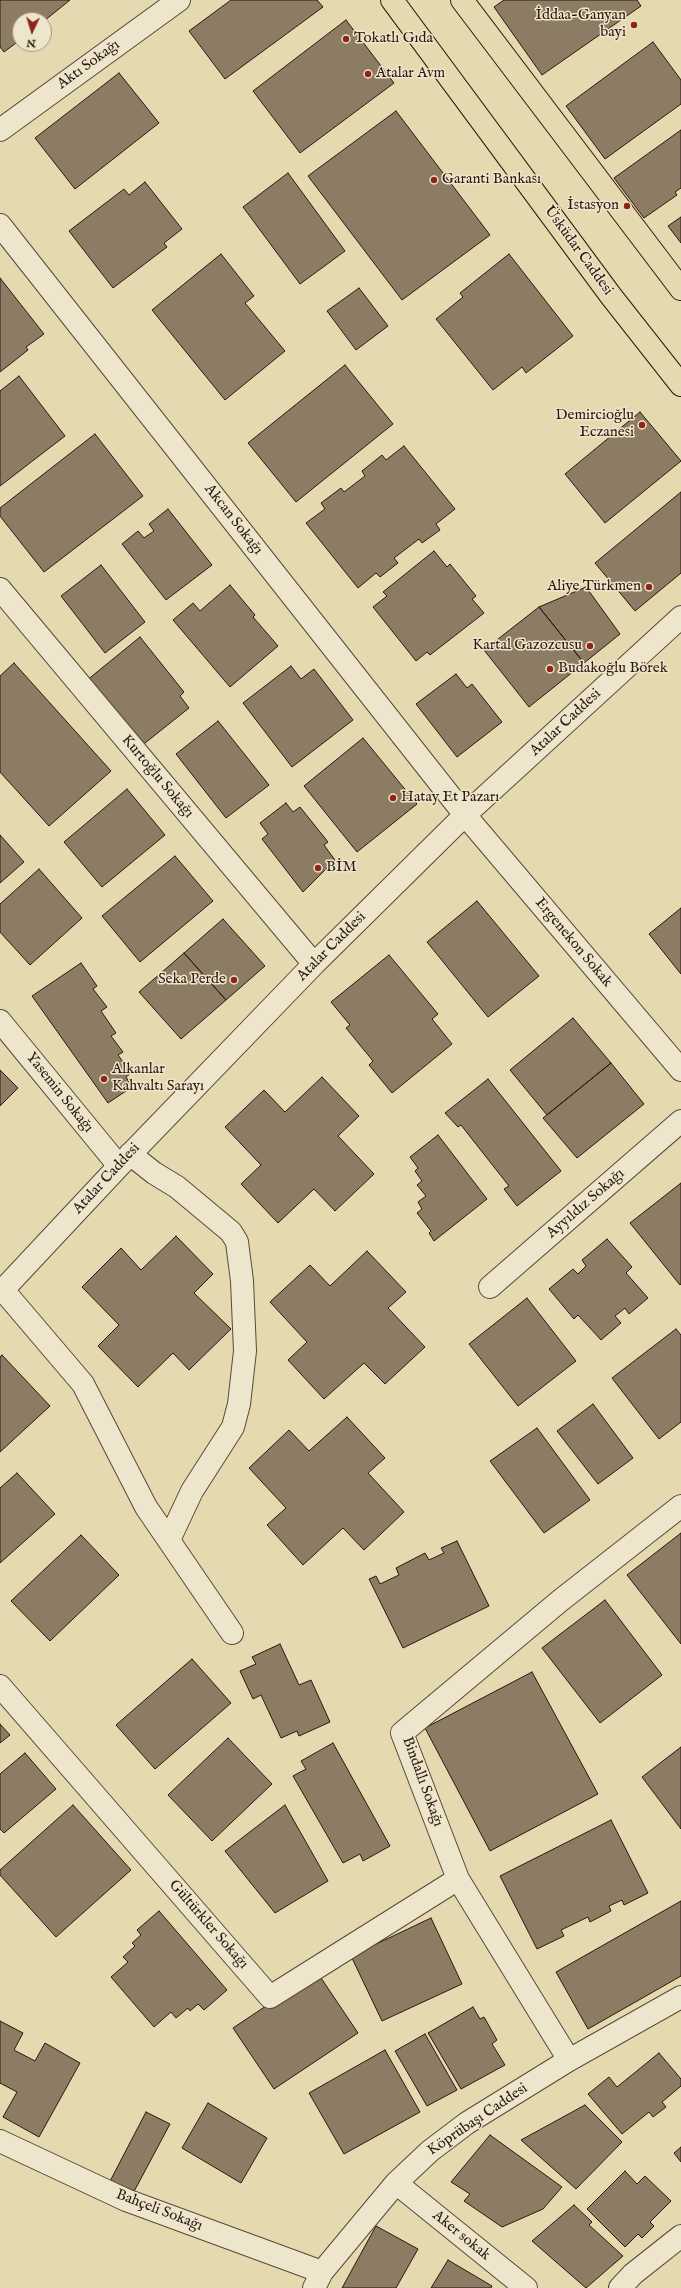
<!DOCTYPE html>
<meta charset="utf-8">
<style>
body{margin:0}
#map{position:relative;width:681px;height:2288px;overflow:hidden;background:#e5d9b0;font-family:"IM FELL English",serif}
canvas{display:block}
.north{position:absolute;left:12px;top:12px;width:40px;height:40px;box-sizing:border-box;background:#eee6cc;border:1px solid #a09480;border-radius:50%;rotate:184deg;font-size:11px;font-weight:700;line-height:16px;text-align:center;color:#2c180f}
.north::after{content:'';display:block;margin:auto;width:14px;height:18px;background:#8f2418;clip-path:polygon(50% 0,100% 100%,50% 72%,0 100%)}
</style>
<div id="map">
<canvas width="681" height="2288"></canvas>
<div class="north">N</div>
</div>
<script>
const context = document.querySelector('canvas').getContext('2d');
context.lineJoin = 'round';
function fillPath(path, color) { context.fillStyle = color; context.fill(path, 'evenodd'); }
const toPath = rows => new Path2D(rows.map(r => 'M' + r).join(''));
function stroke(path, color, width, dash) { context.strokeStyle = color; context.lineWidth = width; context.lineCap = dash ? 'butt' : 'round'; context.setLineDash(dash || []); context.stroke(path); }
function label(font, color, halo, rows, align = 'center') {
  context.font = font + ' "IM FELL English",serif'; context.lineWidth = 3; context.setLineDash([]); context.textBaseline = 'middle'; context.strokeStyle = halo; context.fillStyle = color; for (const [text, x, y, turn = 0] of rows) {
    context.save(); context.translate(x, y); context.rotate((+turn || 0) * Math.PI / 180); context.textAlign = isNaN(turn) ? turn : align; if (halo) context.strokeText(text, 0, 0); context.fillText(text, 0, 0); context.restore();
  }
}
const building = toPath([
 [0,0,70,0,44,21,20,20,20,40,4,52,0,47,0,0],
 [231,0,317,0,323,7,225,79,189,31,231,0],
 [504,0,637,0,641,6,542,75,494,7,504,0],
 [346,20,394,83,300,153,253,91,346,20],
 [653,42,681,80,681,104,605,159,566,106,653,42],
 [119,73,159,123,75,189,35,138,119,73],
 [396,111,490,235,402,300,308,176,396,111],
 [681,130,681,188,675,192,677,195,644,218,614,178,681,130],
 [288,173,345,251,300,284,243,207,288,173],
 [145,182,182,229,164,243,167,247,113,288,69,231,124,189,129,195,145,182],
 [681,217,681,243,668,226,681,217],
 [221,254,254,296,245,303,285,351,225,400,152,310,221,254],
 [509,254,573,336,526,373,522,367,493,390,436,319,463,297,460,293,509,254],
 [0,278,44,334,26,347,28,350,0,372,0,278],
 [359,288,388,326,356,350,327,311,359,288],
 [345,365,393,424,296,502,248,443,345,365],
 [19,376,65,436,0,486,0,391,19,376],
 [640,412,681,461,605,523,565,474,640,412],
 [95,434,143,496,44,572,0,516,0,508,95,434],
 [404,446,455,509,436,524,440,530,422,543,419,539,394,558,398,563,380,577,376,573,358,588,306,523,325,509,321,503,341,488,344,492,365,476,362,471,382,455,386,460,404,446],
 [681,492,681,573,635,611,595,563,681,492],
 [168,509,212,565,166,600,122,544,138,531,144,538,154,531,149,524,168,509],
 [434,551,447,567,450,564,476,596,472,599,484,613,430,655,427,652,416,661,373,607,387,596,383,592,434,551],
 [101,565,145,622,105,653,61,596,101,565],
 [230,585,255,615,253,617,278,646,230,687,173,620,193,603,200,611,230,585],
 [586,587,620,634,584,663,539,607,586,587],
 [539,607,584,663,529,707,484,650,539,607],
 [140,637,184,692,180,696,189,708,140,747,86,681,140,637],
 [14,663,111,771,49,826,0,772,0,676,14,663],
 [291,666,301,679,314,669,353,720,292,767,243,703,291,666],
 [456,674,467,688,472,684,502,722,457,757,416,704,456,674],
 [218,721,269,785,226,818,176,754,218,721],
 [363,738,417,804,357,852,304,786,363,738],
 [127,789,165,835,102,887,64,842,127,789],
 [286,803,293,812,300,807,328,842,324,845,335,860,303,892,262,839,268,834,260,823,286,803],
 [0,835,24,862,0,883,0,835],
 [175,856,213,901,140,962,102,916,175,856],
 [39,869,82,918,30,965,0,932,0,904,39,869],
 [477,901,539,976,488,1017,427,942,477,901],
 [681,908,681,974,649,934,681,908],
 [223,919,265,966,226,1000,184,953,223,919],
 [184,953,226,1000,181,1039,139,992,184,953],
 [389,955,438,1014,432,1019,452,1044,392,1093,369,1065,373,1061,346,1028,350,1025,331,1002,389,955],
 [81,963,97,986,93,989,107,1007,101,1011,116,1033,111,1036,123,1052,118,1055,131,1073,126,1077,132,1087,108,1103,32,996,81,963],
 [573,1018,611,1063,547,1115,510,1070,573,1018],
 [611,1063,644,1104,577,1158,543,1118,611,1063],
 [0,1070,18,1088,0,1106,0,1070],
 [322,1077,359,1116,338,1136,374,1174,335,1211,314,1189,278,1223,241,1184,261,1165,225,1127,264,1090,285,1112,322,1077],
 [488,1079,561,1171,517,1206,504,1189,509,1186,461,1125,458,1127,445,1113,488,1079],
 [438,1135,487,1199,434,1241,429,1233,431,1231,417,1213,422,1209,418,1202,426,1196,417,1185,422,1181,415,1171,418,1168,410,1157,438,1135],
 [681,1183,681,1284,680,1285,630,1223,681,1183],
 [176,1236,213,1274,194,1293,231,1329,189,1370,173,1353,138,1387,98,1346,119,1325,82,1287,121,1248,141,1270,176,1236],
 [607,1239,632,1267,626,1273,648,1298,629,1314,625,1308,615,1316,621,1323,601,1340,578,1315,574,1319,549,1289,573,1269,578,1274,586,1266,582,1260,607,1239],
 [367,1251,406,1292,388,1308,425,1347,385,1384,364,1363,324,1399,288,1360,307,1342,270,1302,310,1265,330,1286,367,1251],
 [527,1298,576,1361,518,1406,469,1344,527,1298],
 [676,1329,681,1335,681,1422,659,1439,612,1378,676,1329],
 [2,1355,50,1406,0,1452,0,1357,2,1355],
 [593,1404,633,1458,598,1484,557,1431,593,1404],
 [347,1417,385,1458,368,1473,404,1512,364,1550,343,1528,303,1565,267,1525,286,1508,249,1468,289,1430,309,1451,347,1417],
 [537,1428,590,1500,544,1533,490,1461,537,1428],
 [17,1473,55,1514,0,1563,0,1488,17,1473],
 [681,1533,681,1644,627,1575,681,1533],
 [81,1535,119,1575,50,1641,11,1601,81,1535],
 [457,1541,489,1606,403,1648,369,1579,376,1576,380,1584,399,1575,396,1568,425,1553,429,1560,444,1553,441,1548,457,1541],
 [605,1600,662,1675,600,1723,542,1648,605,1600],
 [280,1644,299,1685,311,1680,330,1722,299,1736,297,1731,281,1738,261,1695,253,1699,240,1671,256,1664,252,1657,280,1644],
 [192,1659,231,1703,155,1769,116,1725,192,1659],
 [532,1672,598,1794,490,1851,425,1728,532,1672],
 [0,1724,10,1735,0,1743,0,1724],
 [228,1738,272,1784,212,1841,168,1795,228,1738],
 [333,1743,390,1846,363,1861,360,1854,343,1863,293,1776,306,1769,301,1761,333,1743],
 [681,1747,681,1829,642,1777,681,1747],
 [25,1753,56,1789,4,1833,0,1829,0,1774,25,1753],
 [73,1805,131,1870,56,1937,0,1875,0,1870,73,1805],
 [285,1805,328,1881,275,1913,225,1851,285,1805],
 [611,1820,648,1893,624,1905,622,1900,609,1906,611,1911,590,1922,588,1917,561,1930,564,1936,537,1949,500,1876,611,1820],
 [681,1901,681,1976,588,2029,556,1972,681,1901],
 [159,1911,227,1990,204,2010,198,2004,190,2011,188,2008,176,2018,171,2012,154,2027,111,1977,128,1962,123,1957,135,1946,132,1943,141,1935,137,1930,159,1911],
 [431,1918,462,1984,382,2021,351,1956,431,1918],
 [317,1972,358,2033,274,2089,233,2028,317,1972],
 [473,2007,480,2019,484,2017,497,2040,492,2044,505,2065,461,2089,428,2033,473,2007],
 [0,2021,23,2033,14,2050,35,2061,45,2043,80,2063,39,2137,3,2117,17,2092,0,2083,0,2021],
 [425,2034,457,2090,427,2106,395,2051,425,2034],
 [385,2050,420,2112,344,2154,309,2093,385,2050],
 [659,2053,681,2079,681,2086,662,2102,666,2107,653,2117,649,2112,622,2134,588,2094,609,2077,617,2087,659,2053],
 [208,2103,267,2138,241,2183,182,2148,208,2103],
 [585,2105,622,2142,576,2189,521,2140,585,2105],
 [146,2112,170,2124,130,2199,107,2187,146,2112],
 [490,2135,562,2187,543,2209,502,2227,464,2201,470,2194,451,2182,490,2135],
 [681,2147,681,2162,674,2153,681,2147],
 [625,2171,637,2184,645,2176,671,2201,650,2222,654,2226,642,2238,638,2234,625,2247,587,2209,625,2171],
 [574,2205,592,2222,589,2225,623,2256,586,2288,532,2241,574,2205],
 [376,2226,418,2249,396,2288,342,2288,376,2226],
 [448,2260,492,2286,491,2288,431,2288,448,2260]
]);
const minor = toPath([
 [0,130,179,0],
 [0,225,465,815,681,1070],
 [0,589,314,964],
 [0,1021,119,1166],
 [130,1154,154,1173,177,1187,231,1232,237,1242,242,1281,245,1351,239,1404,233,1427,192,1491,169,1540],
 [490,1287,681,1121],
 [3,1290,83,1384,146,1507,232,1633],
 [0,1293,119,1166,314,964,465,815,681,617],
 [0,1686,270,1997,458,1879],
 [569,2060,458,1879,402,1733,561,1600,681,1506],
 [0,2141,126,2200,322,2272],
 [396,2183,526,2288],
 [314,2288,322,2272,396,2183,430,2151,467,2123,569,2060,681,1997],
 [620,2288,633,2274,681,2236]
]);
const major = toPath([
 [392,0,611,296,681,385],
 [462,0,681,289]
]);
const markers = [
 [634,25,4,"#8f2418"],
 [346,39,4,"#8f2418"],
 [368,74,4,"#8f2418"],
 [434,180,4,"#8f2418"],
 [627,206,4,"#8f2418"],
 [642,425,4,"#8f2418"],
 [649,587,4,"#8f2418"],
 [590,646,4,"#8f2418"],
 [550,669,4,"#8f2418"],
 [393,798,4,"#8f2418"],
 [318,868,4,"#8f2418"],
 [234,980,4,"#8f2418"],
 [104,1079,4,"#8f2418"]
];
const poiNames = [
 ["İddaa-Ganyan",626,16,"right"],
 ["bayi",626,33,"right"],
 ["Tokatlı Gıda",354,39],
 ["Atalar Avm",376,74],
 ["Garanti Bankası",442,180],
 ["İstasyon",619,206,"right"],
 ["Demircioğlu",634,416,"right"],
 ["Eczanesi",634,433,"right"],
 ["Aliye Türkmen",641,587,"right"],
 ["Kartal Gazozcusu",582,646,"right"],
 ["Budakoğlu Börek",558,669],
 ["Hatay Et Pazarı",401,798],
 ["BİM",326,868],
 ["Seka Perde",226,980,"right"],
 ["Alkanlar",112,1070],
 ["Kahvaltı Sarayı",112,1087]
];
const streetNames = [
 ["Aktı Sokağı",89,65,-36],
 ["Üsküdar Caddesi",578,251,54],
 ["Akcan Sokağı",233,520,52],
 ["Atalar Caddesi",566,723,-43],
 ["Kurtoğlu Sokağı",157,777,50],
 ["Ergenekon Sokak",573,943,50],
 ["Atalar Caddesi",332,947,-45],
 ["Yasemin Sokağı",59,1093,51],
 ["Atalar Caddesi",107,1179,-47],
 ["Ayyıldız Sokağı",586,1204,-41],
 ["Bindallı Sokağı",422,1782,70],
 ["Gültürkler Sokağı",208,1925,49],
 ["Köprübaşı Caddesi",478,2120,-34],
 ["Bahçeli Sokağı",159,2211,21],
 ["Aker sokak",461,2236,39]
];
fillPath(building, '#8c7c63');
stroke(building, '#2c180f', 1);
stroke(minor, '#5a4837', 24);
stroke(major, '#2c180f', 24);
stroke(minor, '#eee6cc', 22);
stroke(major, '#e5d9b0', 22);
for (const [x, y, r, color] of markers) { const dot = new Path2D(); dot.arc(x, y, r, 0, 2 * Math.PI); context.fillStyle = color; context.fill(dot); stroke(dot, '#eee6cc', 1.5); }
label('15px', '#2c180f', '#eee6cc', poiNames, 'left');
label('15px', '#2c180f', '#eee6cc', streetNames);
</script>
